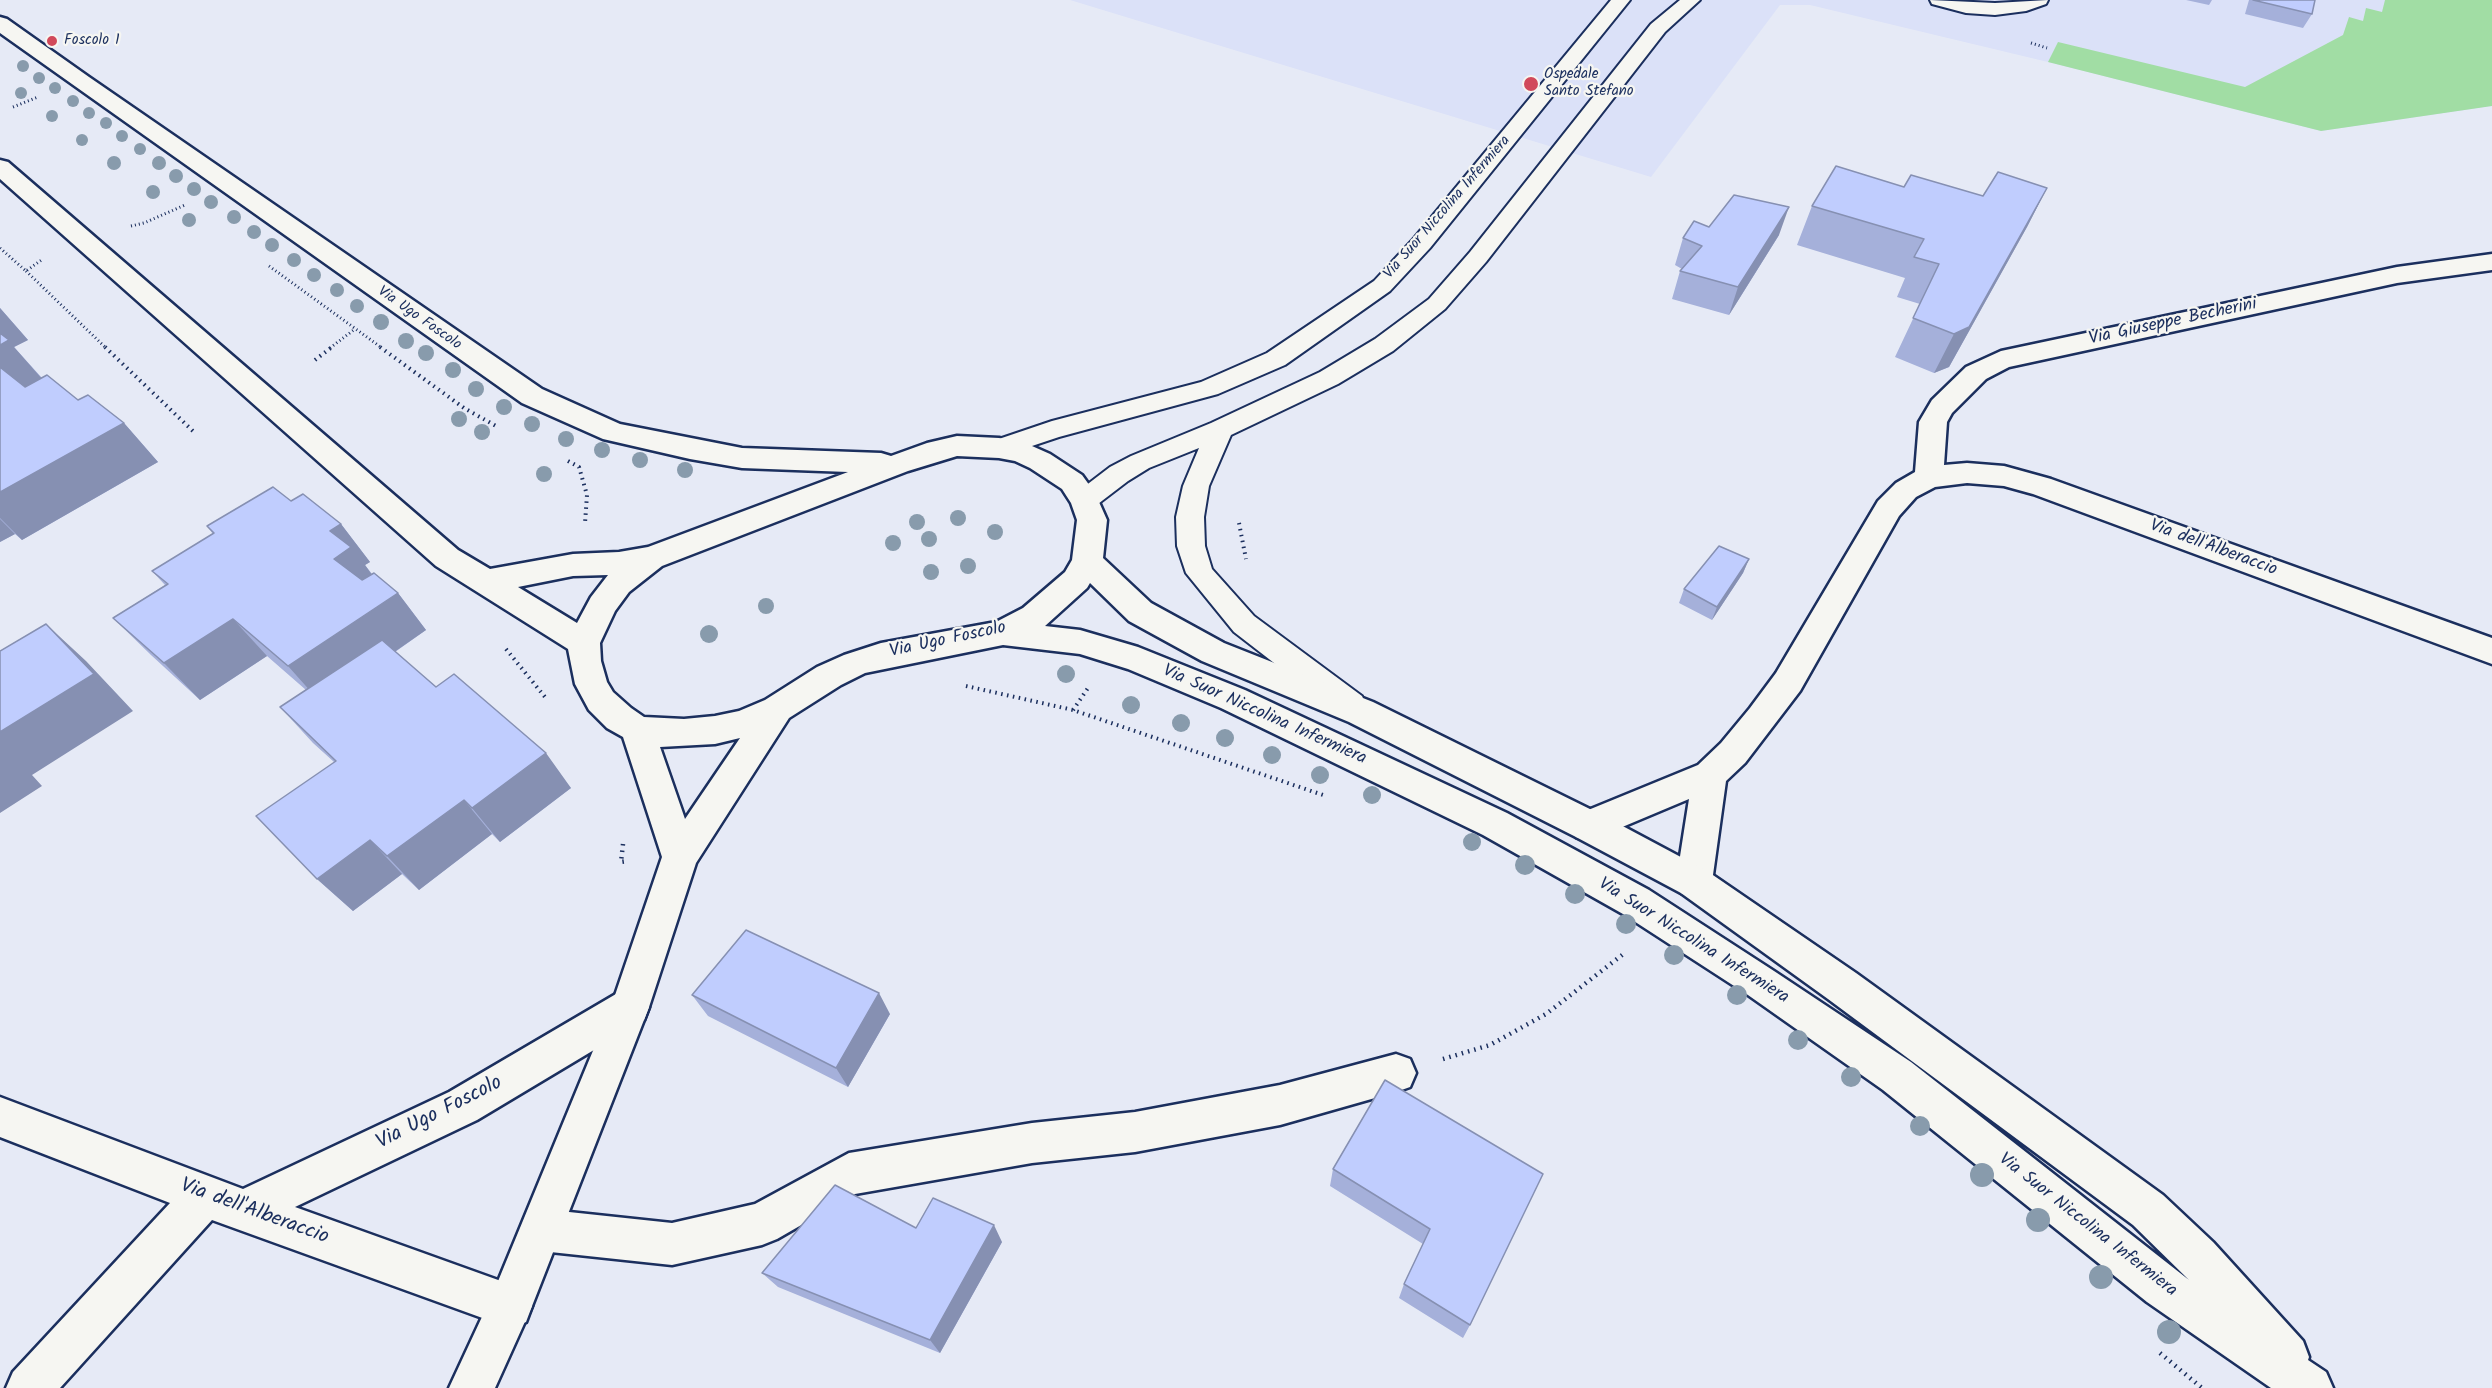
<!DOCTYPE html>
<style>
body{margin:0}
canvas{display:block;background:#e6eaf6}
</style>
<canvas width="2492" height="1388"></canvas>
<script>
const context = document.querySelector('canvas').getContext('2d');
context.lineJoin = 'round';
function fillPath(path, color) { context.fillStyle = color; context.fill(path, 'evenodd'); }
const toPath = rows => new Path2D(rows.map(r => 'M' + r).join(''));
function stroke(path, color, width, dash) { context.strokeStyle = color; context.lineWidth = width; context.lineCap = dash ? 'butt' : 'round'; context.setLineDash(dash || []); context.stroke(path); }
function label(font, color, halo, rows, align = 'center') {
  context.font = font + ' Kalam,sans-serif'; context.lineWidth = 4.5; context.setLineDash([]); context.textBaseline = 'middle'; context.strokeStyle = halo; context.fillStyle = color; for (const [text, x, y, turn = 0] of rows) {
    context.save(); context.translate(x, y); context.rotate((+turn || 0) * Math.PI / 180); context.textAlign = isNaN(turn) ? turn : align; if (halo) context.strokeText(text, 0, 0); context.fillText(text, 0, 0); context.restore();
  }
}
const built = toPath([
 [1070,0,2492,0,2492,106,2321,131,2048,62,1810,5,1780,5,1651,177]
]);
const green = toPath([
 [2385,0,2492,0,2492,106,2321,131,2048,62,2058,42,2245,87,2343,35,2349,17,2363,21,2366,8,2382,12]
]);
const pathFar2 = toPath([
 [2031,43,2047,48],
 [13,107,38,97],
 [131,226,144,223,185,205],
 [0,248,26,271,43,259],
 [269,266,382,348],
 [26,271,106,348],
 [330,348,355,329]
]);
const pathFar1 = toPath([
 [105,347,195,433],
 [380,347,464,408,496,426],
 [315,360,332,347],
 [568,461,579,467,587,495,585,523],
 [1239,523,1246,559],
 [506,649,545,697],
 [966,686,1073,710,1323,795],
 [1073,710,1088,688]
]);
const path = toPath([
 [623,844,621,862,628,861],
 [1443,1059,1490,1045,1546,1014,1626,952],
 [2160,1353,2202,1388]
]);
const service = toPath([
 [1611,0,1630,0,1430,248,1390,291,1285,365,1218,394,1059,437,999,457,990,454,986,448,990,442,1052,421,1201,382,1267,353,1374,281,1414,238,1611,0],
 [1680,0,1700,0,1665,32,1486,262,1445,309,1393,351,1338,384,1231,435,1209,486,1204,517,1205,546,1212,569,1254,616,1362,696,1366,705,1362,714,1351,717,1340,714,1234,632,1186,573,1177,546,1176,517,1183,486,1199,448,1149,468,1128,481,1094,507,1085,510,1076,507,1072,500,1076,493,1110,467,1131,456,1211,423,1320,372,1375,339,1429,299,1470,252,1651,24,1680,0],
 [1930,0,1995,3,2048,0,2046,4,2026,11,1995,15,1966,13,1932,4,1930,0]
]);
const minor = toPath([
 [2492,254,2492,270,2397,283,2009,367,1986,379,1952,413,1947,422,1944,465,1967,463,2004,466,2051,479,2492,638,2492,664,2033,494,2004,486,1967,483,1935,487,1916,497,1899,516,1800,691,1745,763,1726,781,1712,882,1707,893,1694,898,1681,893,1676,882,1689,799,1589,841,1576,837,1571,826,1576,815,1698,765,1721,743,1750,708,1776,673,1878,501,1896,483,1915,472,1919,422,1932,400,1966,367,2001,351,2397,267,2492,254],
 [630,989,644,994,649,1007,644,1020,477,1120,295,1207,526,1290,532,1306,526,1322,510,1328,212,1220,60,1388,6,1388,13,1372,170,1203,0,1137,0,1097,243,1189,449,1092,616,994,630,989],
 [1396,1054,1410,1059,1416,1073,1410,1087,1396,1092,1280,1125,1135,1152,1032,1163,855,1194,777,1239,762,1245,672,1265,541,1251,526,1245,520,1230,526,1215,541,1209,672,1223,755,1204,849,1153,1032,1123,1135,1112,1280,1085,1396,1054]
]);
const tertiary = toPath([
 [0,17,7,19,89,77,542,389,620,424,742,448,881,453,891,456,927,443,957,436,999,438,1032,446,1050,454,1082,475,1095,493,1107,520,1103,558,1151,603,1224,643,1373,702,1602,815,1707,871,1856,973,2163,1195,2213,1242,2303,1341,2309,1357,2308,1360,2326,1372,2333,1388,2271,1388,2147,1302,1883,1090,1748,995,1623,914,1483,835,1221,708,1128,669,1080,654,1003,645,865,673,841,685,789,718,696,863,649,1007,532,1306,495,1388,449,1388,494,1291,611,1007,662,857,623,737,607,728,589,710,575,684,568,649,436,566,0,179,0,160,8,162,458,550,490,569,573,554,619,552,648,547,848,472,742,468,690,459,603,439,522,403,0,33,0,17],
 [957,456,999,458,1015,461,1030,468,1062,489,1071,503,1077,520,1072,560,1065,572,1023,608,996,622,881,643,844,655,817,667,765,700,739,711,715,716,684,719,644,717,631,708,613,692,607,682,601,661,600,643,615,611,629,592,662,566,908,471,957,456],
 [608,575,591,597,577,623,518,587,573,576,608,575],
 [1090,583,1129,621,1202,661,1349,722,1576,837,1681,893,1828,999,2133,1225,2189,1280,1911,1062,1774,971,1649,890,1507,813,1245,690,1138,647,1080,630,1045,626,1087,588,1090,583],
 [740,738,685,819,660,747,715,744,740,738]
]);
const trees = [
 [23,66,6],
 [39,78,6],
 [55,88,6],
 [21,93,6],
 [73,101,6],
 [89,113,6],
 [52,116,6],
 [106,123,6],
 [122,136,6],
 [82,140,6],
 [140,149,6],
 [114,163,7],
 [159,163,7],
 [176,176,7],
 [194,189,7],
 [153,192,7],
 [211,202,7],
 [234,217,7],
 [189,220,7],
 [254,232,7],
 [272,245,7],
 [294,260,7],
 [314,275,7],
 [337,290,7],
 [357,306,7],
 [381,322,8],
 [406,341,8],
 [426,353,8],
 [453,370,8],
 [476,389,8],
 [504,407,8],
 [459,419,8],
 [532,424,8],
 [482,432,8],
 [566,439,8],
 [602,450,8],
 [640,460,8],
 [685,470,8],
 [544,474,8],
 [958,518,8],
 [917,522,8],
 [995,532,8],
 [929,539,8],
 [893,543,8],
 [968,566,8],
 [931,572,8],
 [766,606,8],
 [709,634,9],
 [1066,674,9],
 [1131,705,9],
 [1181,723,9],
 [1225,738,9],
 [1272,755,9],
 [1320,775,9],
 [1372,795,9],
 [1472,842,9],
 [1525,865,10],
 [1575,894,10],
 [1626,924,10],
 [1674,955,10],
 [1737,995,10],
 [1798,1040,10],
 [1851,1077,10],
 [1920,1126,10],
 [1982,1175,12],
 [2038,1220,12],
 [2101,1277,12],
 [2169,1332,12]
];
const wall = toPath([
 [2186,0,2212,0,2209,5],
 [2249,0,2315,0,2312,14,2303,28,2245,14],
 [1904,187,1983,196,2047,188,2027,227,1949,367,1934,373,1895,357,1920,304,1897,297,1905,278,1797,245,1812,206],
 [1709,227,1779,235,1729,315,1672,299,1680,271,1682,269,1675,265,1683,238],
 [0,308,28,340,14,347,42,378,78,400,124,423,158,462,22,540,15,534,0,542],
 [291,501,341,524,370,562,365,565,372,574,398,593,426,630,395,652,436,687,571,788,500,842,492,834,419,890,402,874,353,911,317,879,334,762,313,743,280,707,306,690,267,656,200,700,151,655,113,618,165,585,152,571,213,534,207,526],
 [1749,559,1743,573,1712,620,1679,603,1684,589],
 [692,995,890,1014,848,1087,708,1016],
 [1385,1080,1470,1325,1463,1338,1399,1298,1404,1284,1423,1244,1330,1186,1333,1169],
 [916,1228,1002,1242,940,1353,778,1287,762,1273]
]);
const shadedWall = toPath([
 [2047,188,2027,227,1949,367,1934,373,1954,334],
 [1789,207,1779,235,1729,315,1738,287],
 [0,308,28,340,14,347,43,380,0,402],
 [124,423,158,462,22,540,0,518,0,492],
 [0,519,15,534,0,542],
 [341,524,370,562,365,565,380,586,363,597,334,559,330,531],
 [1749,559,1743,573,1712,620,1717,607],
 [398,593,426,630,321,703,288,666],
 [233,619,267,656,200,700,164,663],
 [46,624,86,661,133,711,32,775,42,786,0,813,0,732],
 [546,753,571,788,500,842,472,808],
 [464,800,492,834,419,890,387,856],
 [370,840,402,874,353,911,317,879],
 [879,993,890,1014,848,1087,836,1068],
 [994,1225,1002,1242,940,1353,930,1340]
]);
const building = toPath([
 [2253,0,2315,0,2312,14,2253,0],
 [1836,166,1904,187,1911,175,1983,196,1998,172,2047,188,1969,327,1954,334,1913,318,1939,264,1914,257,1924,239,1812,206,1836,166],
 [1734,195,1789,207,1738,287,1680,271,1702,246,1683,238,1694,221,1709,227,1734,195],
 [0,333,9,340,0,345,0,333],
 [0,368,1,368,25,387,47,375,78,400,88,395,124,423,0,492,0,368],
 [273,487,291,501,303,494,341,524,330,531,351,547,334,559,362,580,374,573,398,593,288,666,233,619,164,663,113,618,168,584,152,571,214,533,207,526,273,487],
 [1719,546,1749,559,1717,607,1684,589,1719,546],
 [46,624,94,674,0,732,0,651,46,624],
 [382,640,436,687,454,674,546,753,472,808,464,800,387,856,370,840,317,879,256,816,336,761,280,707,382,640],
 [746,930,879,993,836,1068,692,995,746,930],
 [1385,1080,1543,1174,1470,1325,1404,1284,1430,1229,1333,1169,1385,1080],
 [835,1185,916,1228,933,1198,994,1225,930,1340,762,1273,835,1185]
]);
const markers = [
 [52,41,6,"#d1495b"],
 [1531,84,8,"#d1495b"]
];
const farPoinames = [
 ["Foscolo 1",64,41],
 ["Ospedale",1544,75],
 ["Santo Stefano",1544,92]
];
const farStreetnames = [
 ["Via Suor Niccolina Infermiera",1448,208,-49],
 ["Via Ugo Foscolo",419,319,35]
];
const streetNames = [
 ["Via Giuseppe Becherini",2173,323,-12],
 ["Via dell'Alberaccio",2213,549,20],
 ["Via Ugo Foscolo",948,641,-12],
 ["Via Suor Niccolina Infermiera",1264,716,24],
 ["Via Suor Niccolina Infermiera",1693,942,32],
 ["Via Suor Niccolina Infermiera",2087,1226,38]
];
const nearStreetnames = [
 ["Via Ugo Foscolo",440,1114,-27],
 ["Via dell'Alberaccio",254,1213,20]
];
fillPath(built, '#dbe1f8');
fillPath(green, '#a1dda4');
stroke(service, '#1b2f5e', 4);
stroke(minor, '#1b2f5e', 5);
stroke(tertiary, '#1b2f5e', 5);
stroke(pathFar2, '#1b2f5e', 3, [1, 3]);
stroke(pathFar1, '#1b2f5e', 4, [1.5, 4.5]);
stroke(path, '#1b2f5e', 4.5, [1.5, 5]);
fillPath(service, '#f6f6f2');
fillPath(minor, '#f6f6f2');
fillPath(tertiary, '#f6f6f2');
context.fillStyle = '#889bac';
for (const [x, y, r] of trees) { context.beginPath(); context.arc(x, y, r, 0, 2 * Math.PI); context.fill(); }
fillPath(wall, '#a5b0da');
fillPath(shadedWall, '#8690b2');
fillPath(building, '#c0cdfe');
stroke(building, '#8690b2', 1.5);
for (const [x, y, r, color] of markers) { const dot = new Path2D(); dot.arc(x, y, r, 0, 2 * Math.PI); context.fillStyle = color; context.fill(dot); stroke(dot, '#f6f6f2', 2); }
label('15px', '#1b2f5e', '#f6f6f2', farPoinames, 'left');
label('15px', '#1b2f5e', '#f6f6f2', farStreetnames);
label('18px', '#1b2f5e', '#f6f6f2', streetNames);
label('21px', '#1b2f5e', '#f6f6f2', nearStreetnames);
</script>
